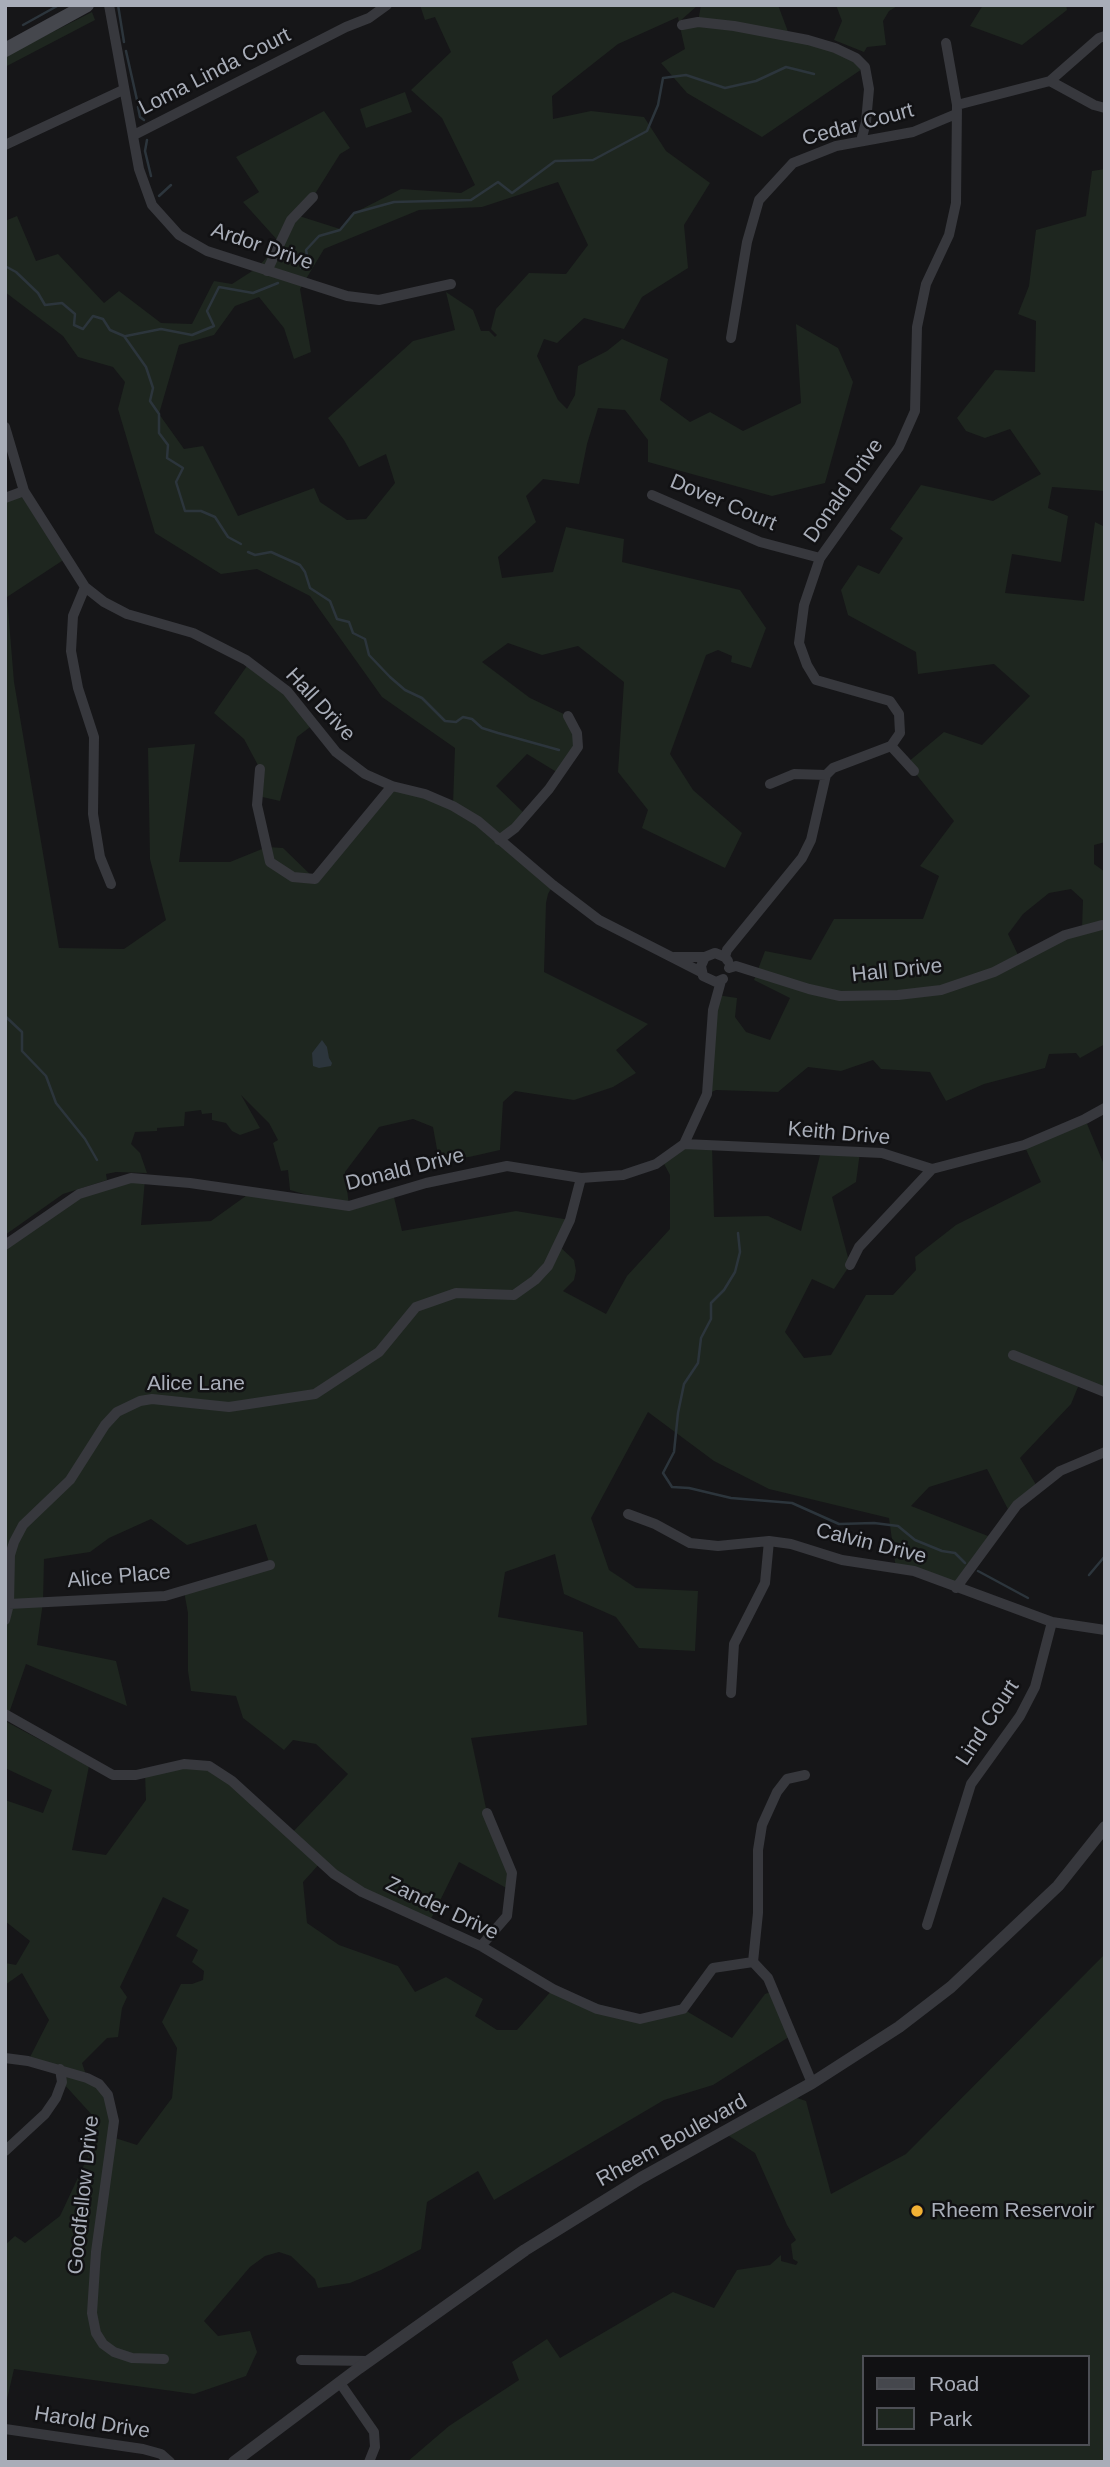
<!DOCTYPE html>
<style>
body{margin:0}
#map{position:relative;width:1110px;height:2467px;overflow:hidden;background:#161618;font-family:Helvetica,sans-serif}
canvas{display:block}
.frame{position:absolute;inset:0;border:7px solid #a8adb8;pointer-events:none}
.legend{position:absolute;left:862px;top:2355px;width:228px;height:91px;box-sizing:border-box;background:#111113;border:2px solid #4d4f55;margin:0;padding:9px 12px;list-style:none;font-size:21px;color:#a8adb8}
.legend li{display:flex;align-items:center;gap:14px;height:35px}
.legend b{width:35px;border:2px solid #4d4f55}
</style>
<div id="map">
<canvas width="1110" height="2467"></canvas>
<div class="frame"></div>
<ul class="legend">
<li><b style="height:9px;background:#45474d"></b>Road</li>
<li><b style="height:19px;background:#1e261f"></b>Park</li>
</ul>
</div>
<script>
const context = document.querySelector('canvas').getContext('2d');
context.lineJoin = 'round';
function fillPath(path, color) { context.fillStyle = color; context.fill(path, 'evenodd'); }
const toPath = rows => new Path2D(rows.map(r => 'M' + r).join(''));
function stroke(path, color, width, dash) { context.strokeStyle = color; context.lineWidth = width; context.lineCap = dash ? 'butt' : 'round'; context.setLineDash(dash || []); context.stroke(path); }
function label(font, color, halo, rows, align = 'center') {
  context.font = font + ' Helvetica,sans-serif'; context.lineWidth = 5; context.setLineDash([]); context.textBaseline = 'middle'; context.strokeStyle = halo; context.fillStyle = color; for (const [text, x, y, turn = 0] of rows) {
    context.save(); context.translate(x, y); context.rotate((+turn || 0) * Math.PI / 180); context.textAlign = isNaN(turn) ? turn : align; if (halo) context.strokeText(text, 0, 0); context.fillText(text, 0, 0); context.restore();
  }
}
const green = toPath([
 [420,5,698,5,679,22,678,17,618,44,552,96,553,119,591,111,644,117,666,151,710,183,684,225,688,268,642,297,624,329,584,318,557,343,544,339,537,356,558,400,567,409,575,395,578,366,607,351,622,339,668,359,660,400,690,422,710,412,743,431,801,403,796,324,838,348,853,382,825,483,772,496,648,462,648,440,625,410,598,408,587,444,579,484,543,479,526,496,536,522,498,557,502,578,553,572,566,527,624,539,622,562,740,590,766,628,751,668,731,662,732,656,718,650,706,655,670,754,693,790,742,833,725,868,642,828,648,810,618,772,624,682,578,646,542,655,508,643,482,662,530,698,568,716,578,747,560,774,527,754,496,786,525,814,499,839,553,885,548,894,546,903,544,972,648,1024,616,1050,636,1073,613,1087,574,1100,515,1091,503,1102,500,1150,469,1157,439,1160,433,1127,413,1119,379,1127,345,1172,349,1206,393,1193,402,1231,516,1211,570,1220,559,1246,574,1260,576,1271,574,1280,563,1291,606,1314,627,1276,670,1229,670,1175,662,1160,684,1144,712,1146,714,1217,768,1216,801,1231,821,1151,860,1152,856,1182,832,1197,850,1265,834,1289,812,1279,785,1332,804,1358,831,1355,866,1295,893,1295,916,1270,915,1257,956,1225,1041,1182,1024,1145,1085,1119,1105,1167,1105,1392,1080,1382,1071,1404,1020,1458,1038,1488,1010,1513,987,1469,929,1487,911,1506,993,1538,956,1588,896,1569,889,1518,769,1489,714,1461,648,1412,591,1518,609,1570,636,1588,698,1591,695,1651,639,1648,616,1617,564,1594,555,1554,505,1572,498,1617,583,1632,587,1725,471,1738,487,1813,512,1873,510,1890,459,1862,429,1923,362,1892,321,1862,303,1882,307,1923,339,1945,398,1966,415,1992,446,1977,483,1999,475,2016,497,2030,517,2030,553,1989,640,2018,683,2009,732,2038,765,1994,774,1991,792,2035,713,2085,664,2100,494,2200,478,2171,427,2202,421,2249,381,2270,350,2283,318,2288,315,2279,291,2256,279,2252,265,2256,250,2267,204,2321,218,2336,250,2331,257,2352,246,2376,194,2394,14,2369,5,2408,5,2245,15,2236,25,2243,60,2216,90,2152,93,2116,62,2082,60,2069,28,2061,49,2020,22,1973,5,1985,5,1963,16,1965,30,1941,5,1921,5,1800,43,1813,52,1790,5,1768,5,1721,89,1766,72,1850,106,1855,146,1800,145,1773,209,1766,290,1835,348,1774,316,1744,293,1740,284,1750,243,1718,236,1696,191,1691,188,1671,188,1613,184,1591,270,1565,256,1524,187,1545,151,1519,109,1538,90,1552,44,1559,43,1602,37,1645,116,1661,127,1706,26,1664,8,1716,5,1714,5,1245,79,1194,145,1179,141,1225,211,1221,250,1193,342,1205,290,1190,288,1170,281,1171,273,1143,278,1140,269,1123,241,1095,260,1128,240,1135,232,1131,226,1123,212,1120,212,1113,202,1114,201,1110,185,1112,184,1126,157,1128,157,1131,135,1132,131,1144,140,1153,147,1173,116,1172,106,1174,107,1180,63,1194,5,1235,5,498,24,491,68,557,7,597,14,682,59,948,124,949,166,920,150,859,148,748,195,744,179,862,230,862,267,847,283,848,315,879,392,786,453,805,455,748,382,697,310,596,257,569,221,574,155,533,118,409,125,382,113,367,78,357,63,336,5,292,5,221,17,216,36,261,58,254,104,303,119,291,161,323,192,324,214,281,232,284,257,268,280,243,243,202,259,192,236,157,324,111,350,148,340,154,313,197,296,215,340,229,354,213,401,189,461,193,475,185,442,118,411,90,451,52,435,17,425,20],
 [558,182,588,245,566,274,529,273,496,309,491,329,497,335,495,337,489,331,481,331,473,310,446,292,455,330,413,341,328,418,344,440,359,467,386,454,395,483,366,519,347,520,320,502,314,488,238,516,203,446,184,449,159,414,179,345,214,335,235,306,259,297,284,328,294,359,311,352,300,289,324,249,419,210,482,207],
 [163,1897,189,1910,176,1936,198,1950,192,1962,204,1971,203,1980,192,1984,181,1984,162,2022,177,2048,172,2098,137,2145,112,2137,108,2095,87,2078,82,2063,107,2038,118,2037,122,2008,127,1997,120,1987],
 [701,5,778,5,790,37,835,48,865,67,762,137,687,93,661,63,685,49,680,27,698,22],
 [836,5,899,5,889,11,883,21,886,45,867,47,864,52,834,40,842,21],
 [983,5,1066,5,1067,10,1022,45,970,26],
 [92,12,95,20,5,67,5,56],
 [405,92,412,112,366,128,360,109],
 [1105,169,1105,491,1052,487,1048,508,1068,516,1061,562,1012,554,1005,593,1084,601,1095,522,1105,527,1105,842,1094,845,1094,864,1105,872,1105,1044,1080,1058,1076,1053,1049,1054,1045,1068,984,1084,946,1101,930,1072,881,1069,873,1060,841,1071,808,1067,778,1092,716,1090,707,1094,717,995,737,998,735,1017,746,1032,770,1040,790,998,754,980,765,951,811,960,834,919,923,919,939,876,920,866,954,821,907,763,944,732,982,745,1030,696,994,664,918,674,916,652,848,615,841,590,858,565,879,574,903,538,890,529,921,485,993,501,1041,474,1010,429,985,438,966,431,957,418,995,370,1035,372,1036,321,1018,314,1029,286,1036,230,1086,216,1092,171],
 [1071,889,1083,900,1082,929,1019,957,1008,934,1023,914,1049,893],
 [249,663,287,691,314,724,297,737,280,801,258,796,260,769,244,739,214,713],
 [1105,1954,1105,2462,407,2462,449,2426,519,2380,512,2362,547,2339,560,2358,673,2292,714,2308,737,2270,770,2265,781,2255,781,2261,796,2265,798,2262,793,2259,791,2244,796,2240,787,2225,755,2153,723,2132,791,2096,806,2101,831,2194,906,2154],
 [863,2357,1087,2357,1087,2444,863,2444]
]);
const water = toPath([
 [322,1040,327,1047,329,1058,332,1063,331,1066,319,1068,313,1066,312,1053]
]);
const stream = toPath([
 [118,5,124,42],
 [23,25,59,5],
 [126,51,137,100],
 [138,107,140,117,144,120],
 [147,140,145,151,151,176],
 [159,196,171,185],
 [5,266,16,272,38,293,45,305,62,303,75,314,74,325,83,329,93,316,103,319,110,330,124,336,146,367,153,388,150,401,159,414,159,433,168,445,167,458,183,468,176,482,185,511,201,511,215,517,228,537,241,544],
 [301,268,308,260,306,250,319,236,340,230,354,213,394,202,471,200,498,182,512,193,555,161,593,160,647,131,658,105,663,78,686,75,725,88,756,81,786,67,814,74],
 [126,336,161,329,192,335,214,326,207,311,219,287,253,293,278,283],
 [248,552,255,555,271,552,300,565,305,572,310,588,330,601,337,619,349,622,353,633,365,639,369,655,390,677,405,690,422,698,445,721,456,722,463,717,472,719,482,728,498,733,559,750],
 [5,1016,22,1032,22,1051,46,1076,56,1103,85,1139,97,1160],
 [738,1233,740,1252,735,1272,724,1290,711,1303,711,1319,701,1338,698,1363,684,1384,678,1413,674,1452,663,1473,672,1487,689,1488,731,1498,792,1503,839,1524,874,1523,898,1526,915,1540,942,1551,955,1553,965,1563],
 [978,1571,1028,1598],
 [1089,1575,1105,1556]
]);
const minor = toPath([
 [109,5,139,169,152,205,179,235,207,251,347,296,379,300,451,284],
 [682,25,698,22,734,26,808,40,835,48,856,58,865,67,869,89,866,122,861,141],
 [1050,81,1094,105,1105,108],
 [957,105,1050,81,1099,38,1105,36],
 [134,135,346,27,369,18,387,5],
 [5,145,123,90],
 [267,271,291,220,313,197],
 [731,338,747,242,759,200,793,163,836,146,913,132,956,114],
 [5,427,24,491,85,587,104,602,127,614,193,633,246,660,287,691,336,752,365,774,392,786,425,794,453,806,478,821,553,885,599,920,701,972],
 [652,495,760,542,820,558],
 [5,498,24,491],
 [85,587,73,616,71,651,78,688,94,737,93,814,100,857,111,884],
 [891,746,914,771],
 [260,769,257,805,270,862,293,877,315,879,392,786],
 [770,784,794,774,826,775],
 [499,840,515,828,549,789,578,747,577,733,568,716],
 [674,957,705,957,715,953,725,957,728,961],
 [705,957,701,966,703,976,716,982,723,979],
 [725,957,727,950,802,858,811,840,826,775,833,768,891,746,900,733,899,714,890,701,816,680,807,665,799,643,804,605,820,558,899,447,915,411,917,327,926,284,949,235,956,203,957,105,946,43],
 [729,968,736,966,809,989,840,996,898,995,941,990,994,972,1065,935,1102,925],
 [684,1144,882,1153,932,1169,1024,1145,1085,1119,1105,1108],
 [5,1245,79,1194,131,1178,190,1183,349,1206,426,1183,507,1166,581,1178,623,1175,656,1164,684,1144,707,1094,713,1010,721,981],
 [850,1265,859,1247,932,1169],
 [1013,1355,1105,1392],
 [628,1514,655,1524,690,1543,718,1546,769,1541,791,1544,842,1560,914,1571,1052,1622,1105,1630],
 [956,1588,1017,1505,1060,1471,1105,1452],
 [9,1604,165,1596,270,1565],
 [5,1620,9,1604,10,1555,14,1542,23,1525,70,1480,105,1425,117,1412,140,1401,152,1399,229,1407,315,1394,379,1352,416,1307,456,1293,514,1295,535,1280,548,1266,570,1220,581,1178],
 [731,1693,734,1644,765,1583,769,1541],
 [5,1714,113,1775,136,1775,184,1764,209,1766,232,1781,334,1874,362,1892,481,1946,553,1989,597,2009,640,2019,683,2009,713,1968,753,1962,768,1978,812,2083],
 [927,1925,971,1784,1020,1716,1035,1687,1052,1622],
 [481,1946,507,1916,512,1873,487,1813],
 [753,1962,758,1913,758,1850,762,1825,777,1792,787,1779,805,1775],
 [5,2058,28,2061,87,2078,99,2084,108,2095,114,2121,96,2252,92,2313,96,2333,103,2344,114,2352,132,2358,164,2359],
 [5,2151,45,2114,56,2098,62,2082,60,2069],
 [301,2360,370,2361],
 [340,2383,374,2432,375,2447,369,2462],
 [5,2429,143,2449,161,2454,170,2462]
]);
const tertiary = toPath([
 [234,2462,359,2368,525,2250,641,2178,812,2083,899,2027,951,1987,1058,1886,1105,1827]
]);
const secondary = toPath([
 [5,50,87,5]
]);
const markers = [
 [917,2211,7,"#f2b134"]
];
const streetNames = [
 ["Loma Linda Court",215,72,-27],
 ["Cedar Court",858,125,-15],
 ["Ardor Drive",262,247,19],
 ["Donald Drive",844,491,-55],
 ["Dover Court",723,503,23],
 ["Hall Drive",320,705,47],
 ["Hall Drive",897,971,-6],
 ["Keith Drive",839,1134,5],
 ["Donald Drive",405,1170,-14],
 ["Alice Lane",196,1384],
 ["Calvin Drive",871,1544,14],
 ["Alice Place",119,1577,-5],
 ["Lind Court",988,1723,-57],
 ["Zander Drive",442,1909,25],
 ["Rheem Boulevard",672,2141,-29],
 ["Goodfellow Drive",84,2195,-84],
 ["Harold Drive",92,2423,9]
];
const poiNames = [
 ["Rheem Reservoir",931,2211]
];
fillPath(green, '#1e261f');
fillPath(water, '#2c353c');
stroke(stream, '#2c353c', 2.5);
stroke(minor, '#37383d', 10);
stroke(tertiary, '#37383d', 12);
stroke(secondary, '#45474d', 14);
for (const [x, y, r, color] of markers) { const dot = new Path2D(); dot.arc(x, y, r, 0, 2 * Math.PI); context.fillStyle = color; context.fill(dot); stroke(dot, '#111113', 2.5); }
label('21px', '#a8adb8', '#111113', streetNames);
label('21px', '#a8adb8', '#111113', poiNames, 'left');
</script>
